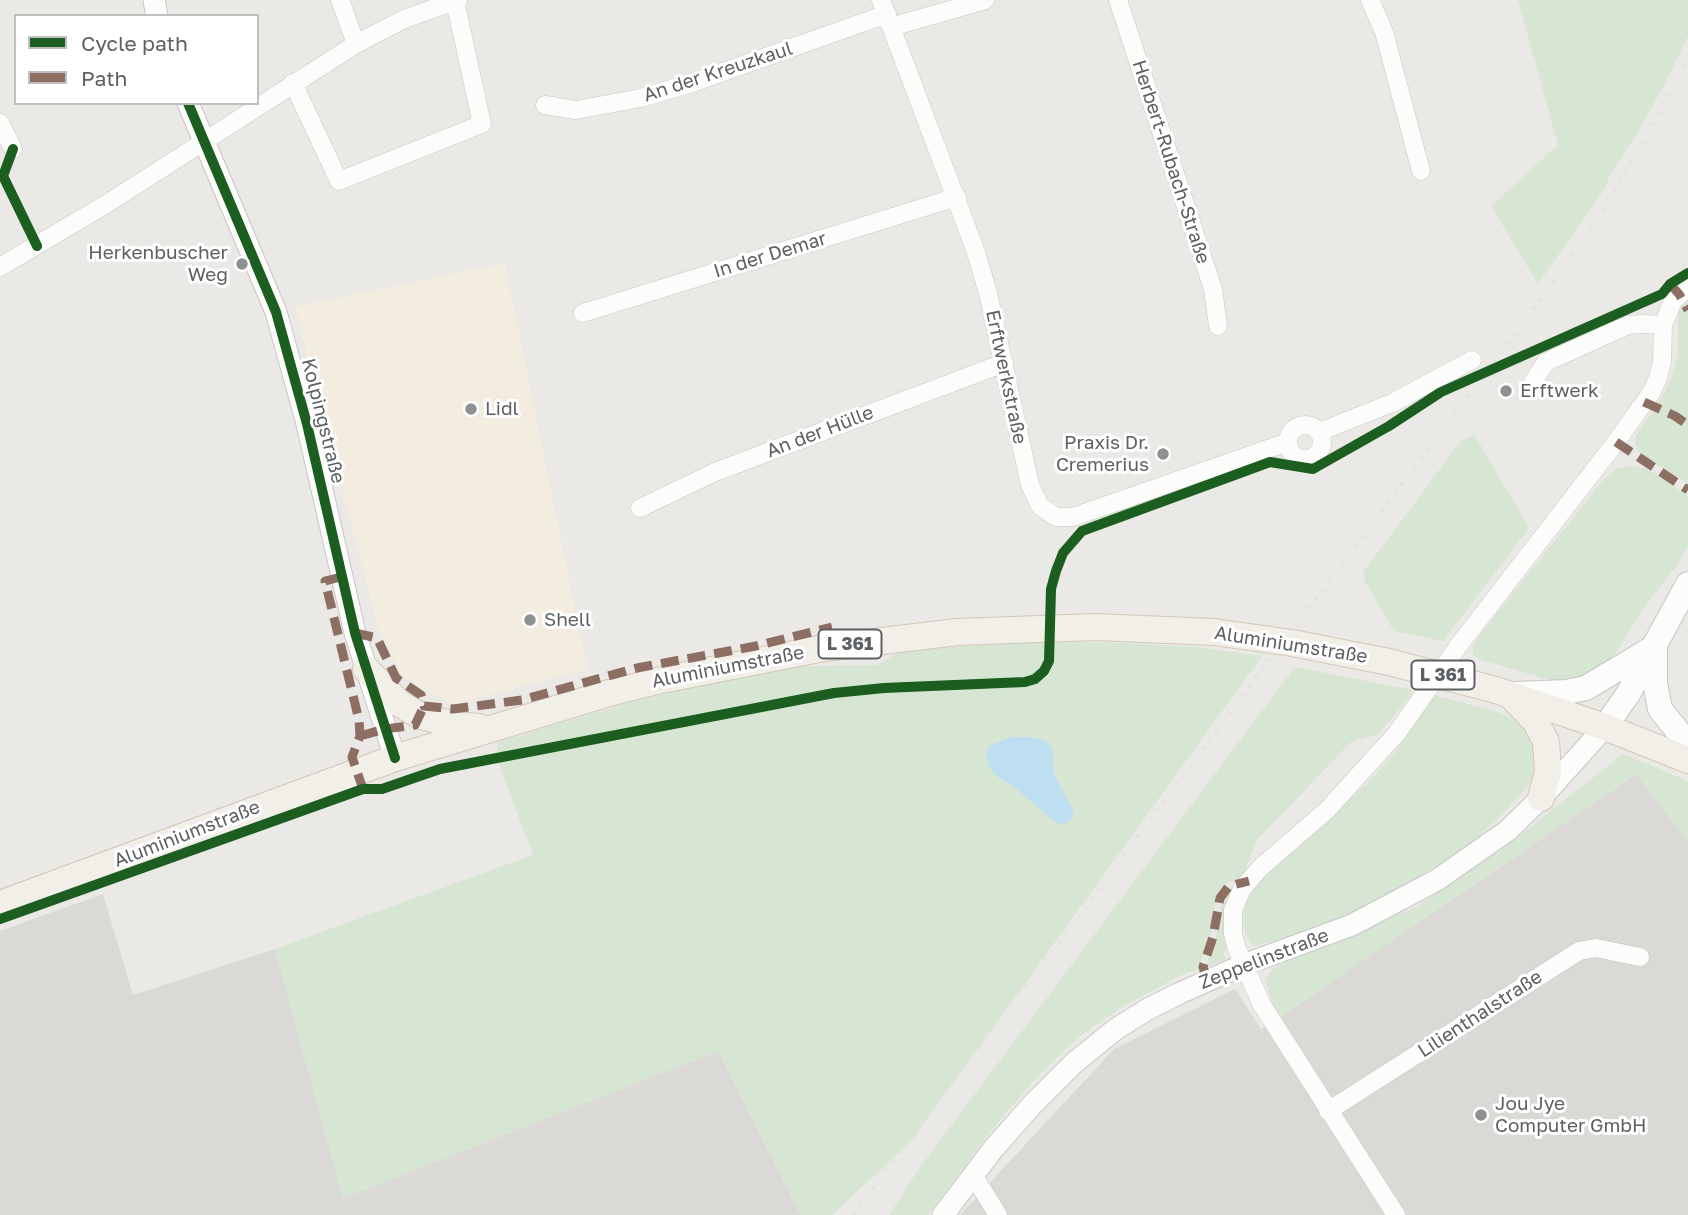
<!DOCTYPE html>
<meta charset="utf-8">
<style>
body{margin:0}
#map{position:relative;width:1688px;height:1215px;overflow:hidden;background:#ebe9e6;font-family:"Golos Text",sans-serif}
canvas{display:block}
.legend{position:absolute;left:14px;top:14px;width:245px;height:91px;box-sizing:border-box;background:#fff;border:2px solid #bebfc1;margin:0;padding:9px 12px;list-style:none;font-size:21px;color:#5c6063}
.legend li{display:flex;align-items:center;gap:14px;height:35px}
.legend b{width:35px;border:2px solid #bebfc1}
</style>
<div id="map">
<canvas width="1688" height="1215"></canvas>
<ul class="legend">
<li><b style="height:9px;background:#1b5e20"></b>Cycle path</li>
<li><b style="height:9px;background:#8d6e63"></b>Path</li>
</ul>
</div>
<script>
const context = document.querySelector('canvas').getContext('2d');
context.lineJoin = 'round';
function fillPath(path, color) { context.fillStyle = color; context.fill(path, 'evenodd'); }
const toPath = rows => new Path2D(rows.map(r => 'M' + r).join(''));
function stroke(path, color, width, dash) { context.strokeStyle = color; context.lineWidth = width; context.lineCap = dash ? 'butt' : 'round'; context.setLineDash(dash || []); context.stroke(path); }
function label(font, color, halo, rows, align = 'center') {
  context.font = font + ' "Golos Text",sans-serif'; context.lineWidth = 6; context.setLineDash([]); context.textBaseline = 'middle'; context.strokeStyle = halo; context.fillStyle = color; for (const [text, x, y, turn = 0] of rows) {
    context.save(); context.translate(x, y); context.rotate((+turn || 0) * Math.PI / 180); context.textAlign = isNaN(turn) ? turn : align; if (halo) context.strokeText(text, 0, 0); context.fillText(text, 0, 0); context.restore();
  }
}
const commercial = toPath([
 [505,263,587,669,453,704,402,677,378,628,295,307]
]);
const industrial = toPath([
 [1637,774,1688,842,1688,1215,960,1215,1114,1049,1235,989,1261,1029],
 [103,894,133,995,275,949,343,1198,718,1051,801,1215,0,1215,0,931]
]);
const green = toPath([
 [1518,0,1688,0,1688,36,1666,81,1642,125,1609,177,1606,187,1538,284,1491,206,1558,145],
 [1687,294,1688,294,1688,483,1640,454,1635,445,1636,435,1662,397,1672,377,1678,354,1678,313],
 [1474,434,1529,528,1443,641,1394,631,1364,580,1364,571,1460,442],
 [1629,466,1644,468,1656,474,1688,496,1688,547,1677,565,1643,609,1615,654,1603,667,1589,676,1560,683,1478,659,1473,655,1473,646,1480,635,1603,480,1616,469],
 [1101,642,1197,647,1262,656,911,1141,832,1215,801,1215,718,1051,343,1198,275,949,533,855,496,757,498,742,623,704,721,681,799,666,877,665,901,651,1005,643],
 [1052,763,1054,774,1062,788,1040,808,1014,787,1004,782],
 [1295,667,1412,690,1411,696,1378,734,1351,742,1257,840,1244,873,1237,881,1230,882,1222,887,1216,897,1212,931,1202,958,1201,968,1179,976,1125,1005,1080,1036,1039,1075,990,1132,928,1215,889,1215,921,1166],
 [1434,695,1501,713,1520,723,1532,735,1538,748,1535,778,1498,819,1467,846,1394,893,1355,913,1302,934,1254,946,1247,937,1243,922,1245,905,1253,887,1369,782,1396,751],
 [1623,754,1688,781,1688,842,1636,774,1281,1017,1274,1008,1266,983,1267,978,1269,972,1289,958,1335,941,1416,907,1504,848],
 [1234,885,1225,908,1224,921,1228,949,1223,952,1225,960,1205,967,1216,938,1223,896]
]);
const water = toPath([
 [1013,737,1031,737,1046,741,1052,749,1054,774,1073,810,1073,818,1068,822,1062,825,1053,820,1014,787,996,776,989,767,986,754,990,745]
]);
const minor = toPath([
 [340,0,356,44],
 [881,0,976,252,988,293,1030,485,1040,506,1056,517,1073,517,1288,442],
 [1118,0,1213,289,1218,326],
 [1370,0,1384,32,1421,171],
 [891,27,985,0],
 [293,83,339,181,482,124,455,1],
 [545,105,576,110,641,98,692,83,887,14],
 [0,123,13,149],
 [0,267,108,203,356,44,404,19,458,0],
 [583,313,957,197],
 [1533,382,1546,362,1628,325,1643,324,1663,325,1673,301,1688,287],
 '1288 442a17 17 0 1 1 34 0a17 17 0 1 1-34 0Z',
 [1319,432,1392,403,1472,360],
 [640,508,715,472,1004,363],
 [1328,1111,1579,951,1596,948,1640,957],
 [973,1175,998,1215],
 [1396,1215,1262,1005,1237,949,1233,934,1233,910,1242,889,1260,868,1327,810,1397,733,1459,645,1616,442,1651,393,1658,378,1662,362,1663,325]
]);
const tertiary = toPath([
 [154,0,157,16],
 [188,103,276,312,307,424,355,633,395,758],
 [943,1215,994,1148,1032,1105,1074,1063,1116,1029,1148,1009,1180,993,1243,965,1352,925,1437,880,1507,831,1541,798,1605,727]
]);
const secondary = toPath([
 [1655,647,1655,683,1660,709,1688,744],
 [1514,694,1566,692,1586,688,1651,649],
 [1605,727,1628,694,1688,584]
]);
const primary = toPath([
 [366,669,400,704,421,716,455,725,479,727],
 [1496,690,1605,727,1688,760],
 [1513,698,1536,722,1546,742,1548,772,1541,798],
 [0,904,395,758,609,693,661,680,824,648,957,632,1096,627,1214,632]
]);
const rail = toPath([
 [853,1215,1547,291,1602,212,1674,88,1688,56]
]);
const primaryBridge = toPath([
 [1214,632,1292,643,1389,662,1496,690]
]);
const quiet = toPath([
 [1670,284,1679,294,1688,310],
 [1644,402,1675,416,1688,425],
 [1616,442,1688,490],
 [341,577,325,581,359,720,360,736,352,757,363,789],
 [355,633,377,638,396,678,421,695,424,706,453,709,522,700,637,668,756,646,832,627],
 [360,736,385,729,415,725,424,706],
 [1207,981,1203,967,1213,937,1220,898,1229,886,1249,881]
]);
const cycleway = toPath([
 [188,103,276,312,307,424,355,633,395,758],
 [13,149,3,176,37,246],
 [0,919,363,789,382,789,440,769,834,693,884,688,1025,682,1035,679,1044,671,1049,661,1051,589,1056,571,1063,553,1082,531,1270,462,1313,469,1389,426,1441,392,1662,294,1670,284,1688,273]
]);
const markers = [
 [242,264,7,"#8e9091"],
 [1506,391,7,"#8e9091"],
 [471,409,7,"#8e9091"],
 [1163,454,7,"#8e9091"],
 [530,620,7,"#8e9091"],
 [1481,1115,7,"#8e9091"]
];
const shields = [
 [850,644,63],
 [1443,675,63]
];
const shieldNames = [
 ["L 361",850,644],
 ["L 361",1443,675]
];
const streetNames = [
 ["An der Kreuzkaul",718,72,-18],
 ["Herbert-Rubach-Straße",1171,162,72],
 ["In der Demar",770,255,-17],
 ["Erftwerkstraße",1006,377,78],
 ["Kolpingstraße",323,421,76],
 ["An der Hülle",820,432,-21],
 ["Aluminiumstraße",1291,645,9],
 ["Aluminiumstraße",728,667,-11],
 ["Aluminiumstraße",187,834,-21],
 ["Zeppelinstraße",1264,959,-21],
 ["Lilienthalstraße",1480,1014,-33]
];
const poiNames = [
 ["Herkenbuscher",228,253,"right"],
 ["Weg",228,275,"right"],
 ["Erftwerk",1520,391],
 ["Lidl",485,409],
 ["Praxis Dr.",1149,443,"right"],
 ["Cremerius",1149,465,"right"],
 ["Shell",544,620],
 ["Jou Jye",1495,1104],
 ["Computer GmbH",1495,1126]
];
fillPath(commercial, '#f3ede0');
fillPath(industrial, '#dbd9d6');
fillPath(green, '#d7e5d3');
fillPath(water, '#bedff1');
stroke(minor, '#c6c6c6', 19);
stroke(tertiary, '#c6c6c6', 23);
stroke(secondary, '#c5c6c6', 26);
stroke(primary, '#d1c7b7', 28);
stroke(minor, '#fcfcfb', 18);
stroke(tertiary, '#fcfcfb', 21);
stroke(secondary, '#fcfcfb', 24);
stroke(primary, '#f2efe8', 26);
stroke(rail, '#e2e2e2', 4.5, [2, 9]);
stroke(primaryBridge, '#d1c7b7', 28, []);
stroke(primaryBridge, '#f2efe8', 26);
stroke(quiet, '#8d6e63', 9, [18, 9]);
stroke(cycleway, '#1b5e20', 10);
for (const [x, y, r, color] of markers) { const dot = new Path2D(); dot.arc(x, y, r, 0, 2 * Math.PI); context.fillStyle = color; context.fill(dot); stroke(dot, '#fff', 2.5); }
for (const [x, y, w] of shields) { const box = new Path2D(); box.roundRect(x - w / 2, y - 14.5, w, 29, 5); context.fillStyle = '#fff'; context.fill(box); stroke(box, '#5c6063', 2); }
label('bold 18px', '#5c6063', null, shieldNames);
label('19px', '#5c6063', '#fff', streetNames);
label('19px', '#5c6063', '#fff', poiNames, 'left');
</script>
